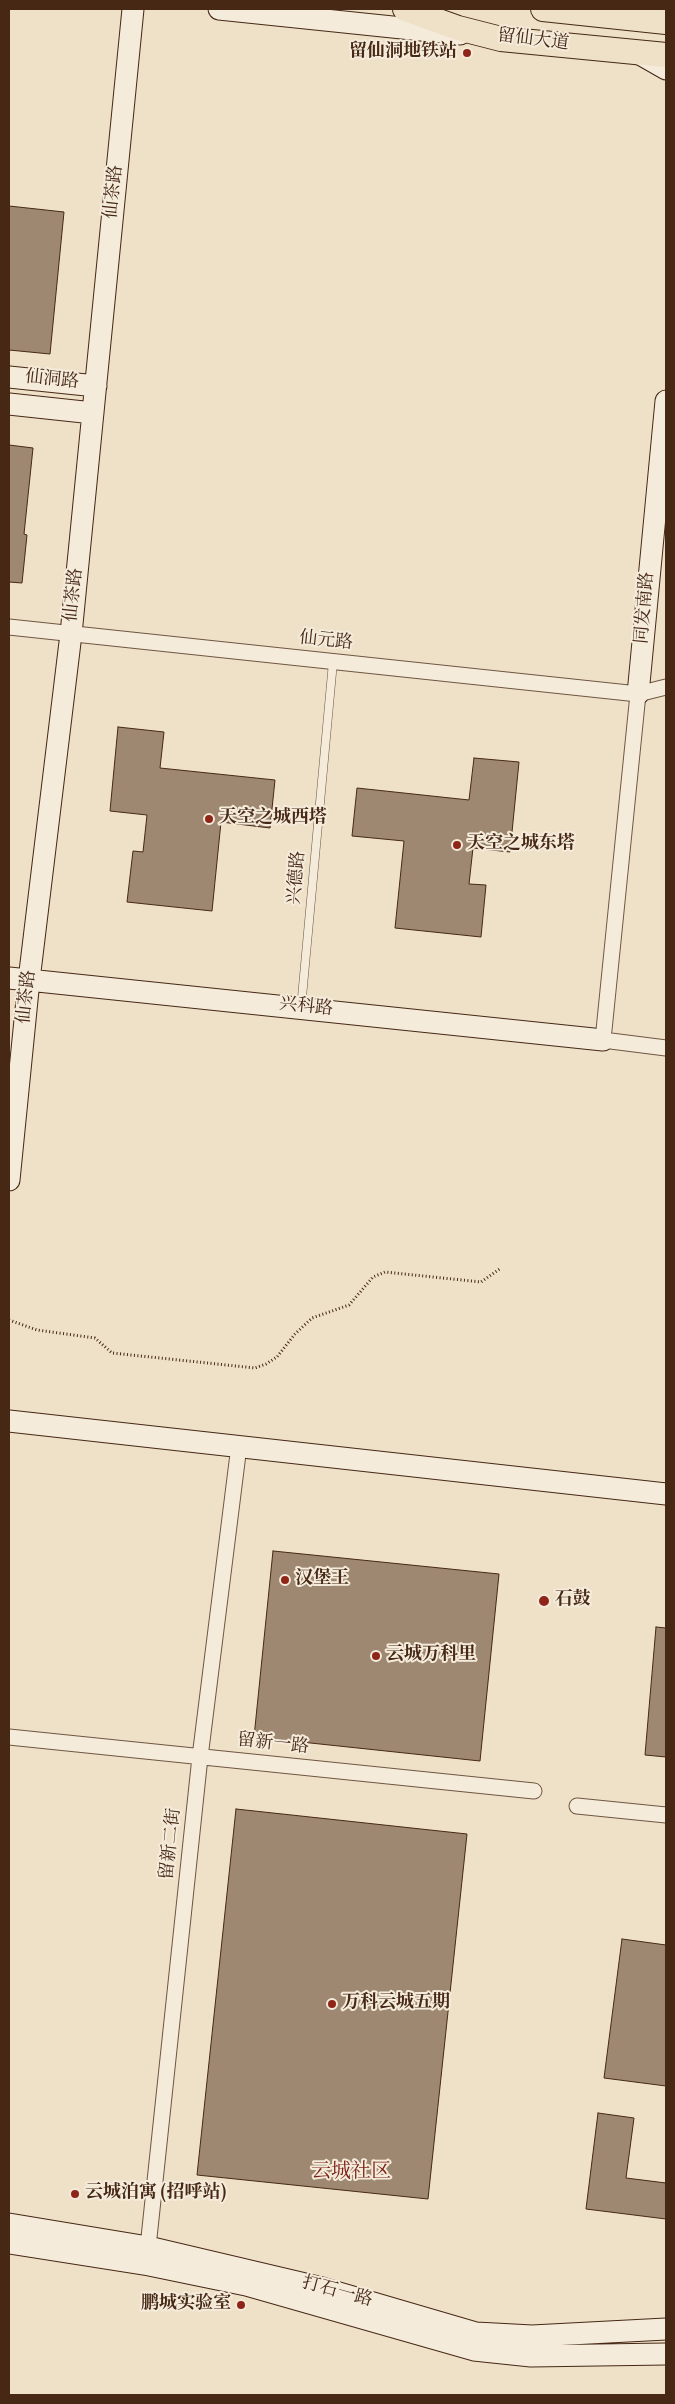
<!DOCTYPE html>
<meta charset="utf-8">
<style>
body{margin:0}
#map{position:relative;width:675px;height:2404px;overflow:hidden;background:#efe0c8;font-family:Vollkorn,serif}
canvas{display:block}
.frame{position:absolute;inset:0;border:10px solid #462815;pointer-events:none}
</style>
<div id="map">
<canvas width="675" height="2404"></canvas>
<div class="frame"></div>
</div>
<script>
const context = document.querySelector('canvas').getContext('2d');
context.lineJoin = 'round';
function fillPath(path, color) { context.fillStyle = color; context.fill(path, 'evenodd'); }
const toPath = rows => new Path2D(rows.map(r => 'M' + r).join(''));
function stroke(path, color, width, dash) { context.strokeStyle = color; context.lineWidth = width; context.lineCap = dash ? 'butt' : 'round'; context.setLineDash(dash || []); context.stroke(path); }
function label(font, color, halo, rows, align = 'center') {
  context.font = font + ' Vollkorn,"Noto Serif SC",serif'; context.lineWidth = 4; context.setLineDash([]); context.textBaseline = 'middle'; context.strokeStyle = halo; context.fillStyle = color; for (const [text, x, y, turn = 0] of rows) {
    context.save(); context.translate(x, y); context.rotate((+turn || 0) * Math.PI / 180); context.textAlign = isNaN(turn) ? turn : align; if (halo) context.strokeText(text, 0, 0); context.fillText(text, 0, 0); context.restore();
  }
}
const building = toPath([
 [9,206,64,212,50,354,9,350,9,206],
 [9,445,33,448,24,534,27,535,22,583,9,582,9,445],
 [118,727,164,732,160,768,275,780,270,828,221,822,212,911,127,902,133,851,143,852,147,815,110,811,118,727],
 [474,758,519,762,510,852,473,848,469,884,486,885,481,937,395,928,404,841,352,836,357,788,469,800,474,758],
 [273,1551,499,1574,480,1761,254,1737,273,1551],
 [656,1627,666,1628,666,1757,645,1755,656,1627],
 [236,1809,467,1834,428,2199,197,2175,236,1809],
 [622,1939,666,1945,666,2086,604,2078,622,1939],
 [598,2113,634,2118,626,2178,666,2183,666,2219,586,2209,598,2113]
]);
const path = toPath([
 [9,1320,37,1330,95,1338,112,1353,255,1368,266,1364,277,1357,295,1334,312,1318,349,1305,373,1277,385,1272,481,1282,501,1268]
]);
const lane = toPath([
 [301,1008,333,662]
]);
const street = toPath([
 [9,627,638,694,666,687],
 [638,694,603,1040,666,1048],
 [9,1737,534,1791],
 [577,1806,666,1815],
 [148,2247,200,1757,239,1446]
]);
const secondary = toPath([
 [219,9,460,34],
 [638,53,666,69],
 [9,377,96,386],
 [9,404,93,413],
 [638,694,666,401],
 [9,978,603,1040],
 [9,1180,29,980,71,634,133,9],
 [9,1421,666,1494],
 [9,2224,148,2247,322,2288,476,2333,532,2336,666,2329],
 [9,2243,149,2265,246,2285,474,2350,531,2356,666,2354]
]);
const primary = toPath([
 [405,9,458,28,501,39,666,55],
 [543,9,666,22]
]);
const markers = [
 [467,53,5,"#8f2418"],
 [209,819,5,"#8f2418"],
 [457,845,5,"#8f2418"],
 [285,1580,5,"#8f2418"],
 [544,1601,6,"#8f2418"],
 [376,1656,5,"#8f2418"],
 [332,2004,5,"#8f2418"],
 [75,2194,5,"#8f2418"],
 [241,2305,5,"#8f2418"]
];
const streetNames = [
 ["留仙大道",533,41,7],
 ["仙茶路",115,192,-84],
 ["仙洞路",52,381,6],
 ["仙茶路",75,595,-84],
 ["同发南路",646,608,-85],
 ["仙元路",326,642,6],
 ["兴德路",298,878,-85],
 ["仙茶路",28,997,-84],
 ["兴科路",306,1008,6],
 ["留新一路",273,1745,6],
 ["留新二街",172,1844,-84],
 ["打石一路",337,2293,15]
];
const poiNames = [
 ["留仙洞地铁站",457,53,"right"],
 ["天空之城西塔",219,819],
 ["天空之城东塔",467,845],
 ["汉堡王",295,1580],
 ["石鼓",555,1601],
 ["云城万科里",386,1656],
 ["万科云城五期",342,2004],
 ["云城泊寓 (招呼站)",85,2194],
 ["鹏城实验室",231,2305,"right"]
];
const quarterNames = [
 ["云城社区",351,2173]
];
fillPath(building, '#9e8872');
stroke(building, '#462815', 1);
stroke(lane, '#705642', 9);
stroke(street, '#705642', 17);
stroke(secondary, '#462815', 23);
stroke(primary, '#462815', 26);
stroke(path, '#462815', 3, [1, 2.5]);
stroke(lane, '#f5ebdb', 8);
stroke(street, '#f5ebdb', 15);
stroke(secondary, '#f5ebdb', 21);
stroke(primary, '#efe0c8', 24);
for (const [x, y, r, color] of markers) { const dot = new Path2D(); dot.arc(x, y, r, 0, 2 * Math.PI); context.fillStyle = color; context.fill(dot); stroke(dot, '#f5ebdb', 2); }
label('18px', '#462815', '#f5ebdb', streetNames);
label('bold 18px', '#462815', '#f5ebdb', poiNames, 'left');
label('20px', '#7a1f14', '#f5ebdb', quarterNames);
</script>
